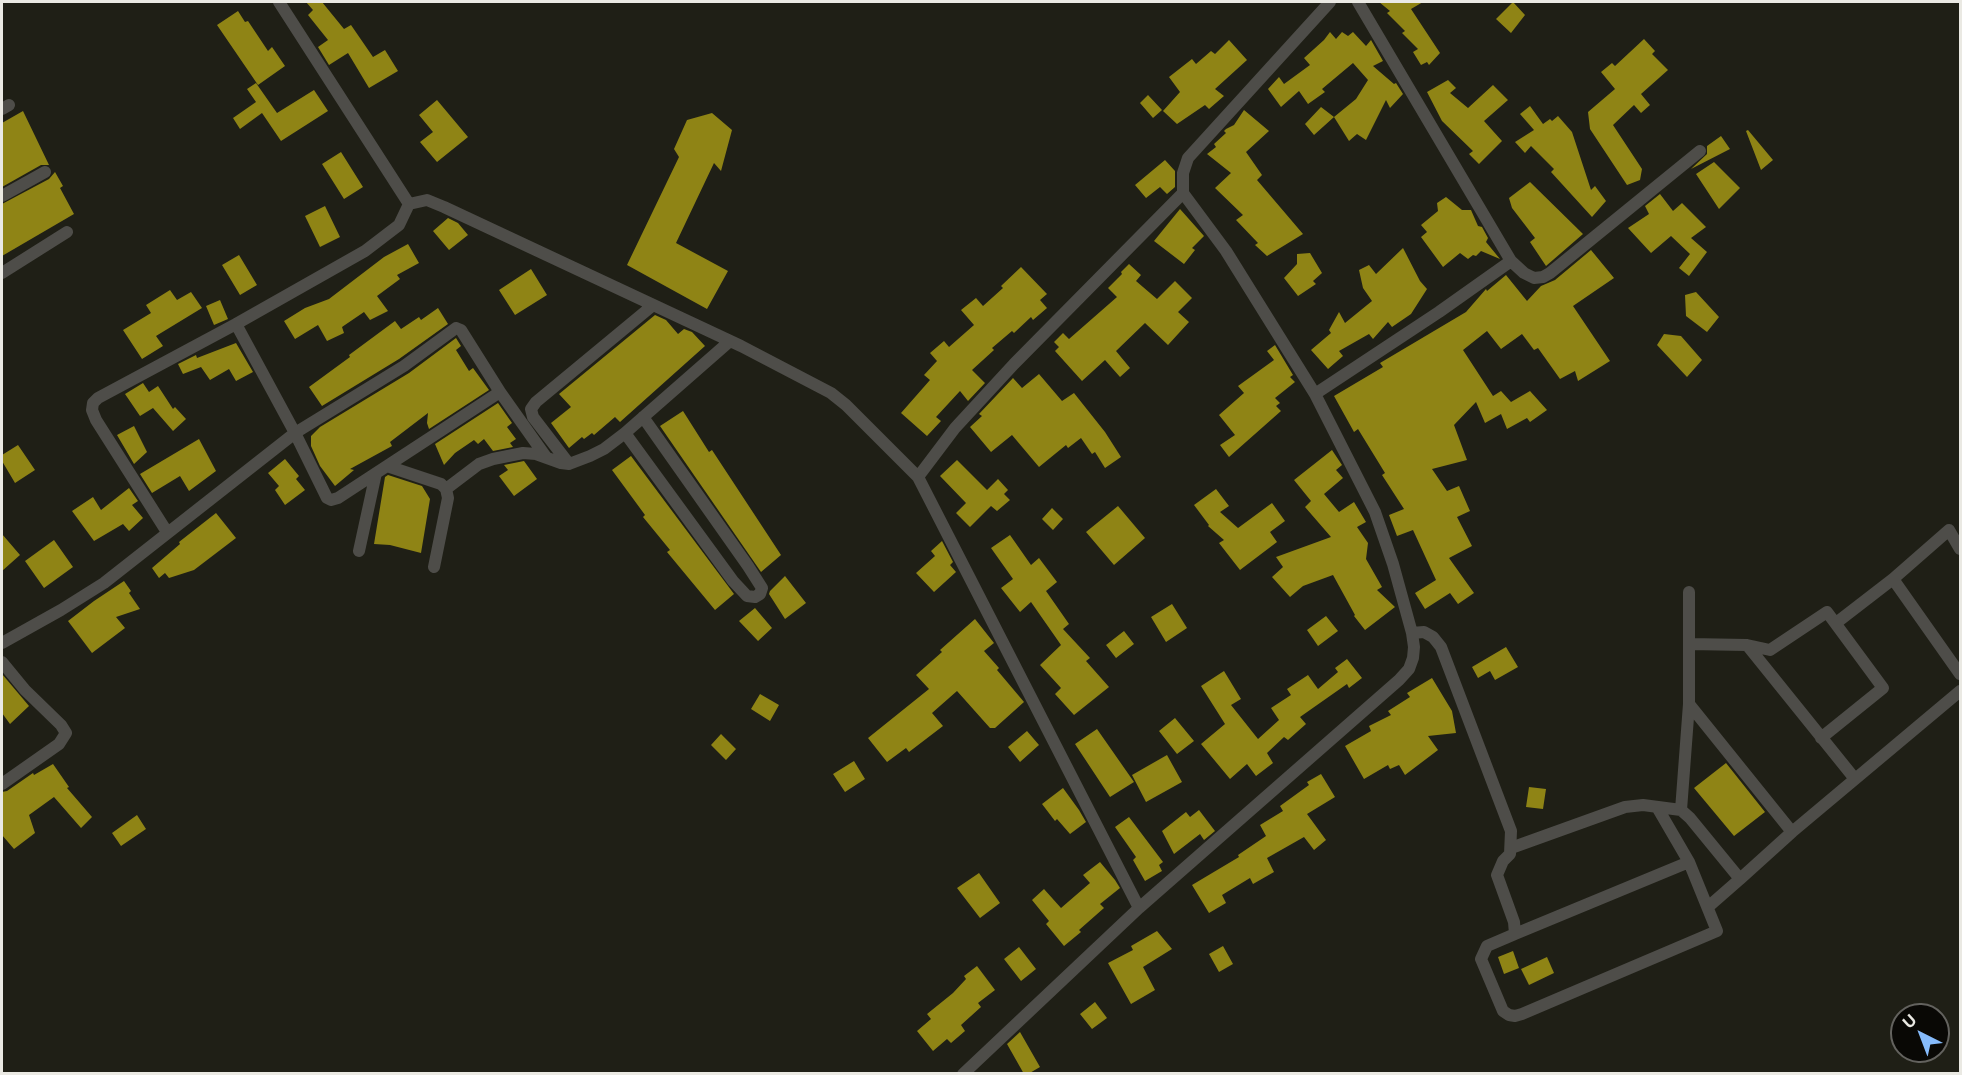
<!DOCTYPE html>
<style>
body{margin:0}
#map{position:relative;width:1962px;height:1075px;overflow:hidden;background:#1f1f16;font-family:Inter,sans-serif}
canvas{display:block}
.frame{position:absolute;inset:0;border:3px solid #eae9e3;pointer-events:none}
.north{position:absolute;left:1890px;top:1003px;width:60px;height:60px;box-sizing:border-box;background:#090805;border:2px solid #63625e;border-radius:50%;rotate:318deg;font-size:16px;font-weight:700;line-height:24px;text-align:center;color:#eae9e3}
.north::after{content:'';display:block;margin:auto;width:21px;height:27px;background:#86bbfb;clip-path:polygon(50% 0,100% 100%,50% 72%,0 100%)}
</style>
<div id="map">
<canvas width="1962" height="1075"></canvas>
<div class="frame"></div>
<div class="north">U</div>
</div>
<script>
const context = document.querySelector('canvas').getContext('2d');
context.lineJoin = 'round';
function fillPath(path, color) { context.fillStyle = color; context.fill(path, 'evenodd'); }
const toPath = rows => new Path2D(rows.map(r => 'M' + r).join(''));
function stroke(path, color, width, dash) { context.strokeStyle = color; context.lineWidth = width; context.lineCap = dash ? 'butt' : 'round'; context.setLineDash(dash || []); context.stroke(path); }
const building = toPath([
 [306,2,322,2,344,29,351,25,373,57,385,50,398,71,369,88,348,53,329,65,318,47,328,40,308,15,313,10],
 [1379,2,1423,2,1411,9,1440,53,1429,65,1427,62,1421,65,1413,52,1418,49,1402,33,1405,31,1387,13,1390,11],
 [1513,2,1525,15,1511,33,1496,19],
 [238,11,245,22,248,21,268,51,272,47,285,66,258,85,217,25],
 [1330,32,1336,39,1342,32,1348,36,1353,32,1366,46,1371,40,1383,61,1373,66,1394,84,1396,83,1403,94,1390,108,1386,100,1366,140,1357,134,1349,141,1334,117,1356,99,1368,80,1353,63,1322,89,1325,92,1308,104,1299,91,1281,107,1268,89,1279,77,1284,84,1310,65,1304,58,1324,40],
 [1644,39,1655,51,1652,54,1668,70,1641,94,1650,105,1641,113,1634,105,1613,125,1642,169,1640,180,1627,185,1590,129,1588,112,1615,89,1601,72,1612,63,1615,66],
 [1229,40,1247,60,1215,89,1224,96,1209,109,1205,105,1177,124,1163,111,1180,92,1169,77,1192,59,1196,64,1211,51,1215,54],
 [1448,80,1456,88,1450,93,1468,108,1493,85,1508,100,1484,121,1502,141,1479,164,1469,154,1473,151,1442,121,1427,92],
 [256,83,277,113,314,90,328,111,281,141,262,113,240,129,233,118,256,102,247,89],
 [1148,95,1162,110,1153,118,1140,103],
 [437,100,468,137,437,162,420,142,433,132,419,115],
 [1530,106,1543,124,1550,119,1552,121,1558,116,1572,132,1591,190,1595,186,1606,201,1592,217,1551,172,1554,169,1531,146,1525,153,1515,142,1534,130,1520,114],
 [1321,107,1334,117,1314,135,1305,124],
 [1244,110,1269,131,1246,152,1262,175,1257,180,1303,234,1267,256,1255,245,1258,243,1236,220,1243,215,1215,188,1231,173,1207,154,1216,147,1214,144,1226,133,1224,131,1226,129,1234,125],
 [23,111,49,165,41,165,2,187,2,123],
 [712,113,732,130,721,171,714,163,676,243,728,271,707,309,627,265,679,157,674,149,687,120],
 [1748,130,1773,160,1761,170,1746,131],
 [1721,136,1730,149,1691,169,1707,154,1707,146],
 [341,152,363,187,344,199,322,164],
 [1165,160,1175,171,1175,187,1167,194,1160,187,1146,198,1135,185],
 [1714,162,1740,188,1719,209,1696,174],
 [55,172,63,186,60,188,74,214,2,256,2,204,49,179],
 [1530,182,1583,234,1546,266,1530,242,1535,238,1512,208,1509,198],
 [1660,194,1673,211,1682,203,1706,227,1691,238,1707,252,1689,276,1679,268,1690,254,1671,236,1651,253,1628,228,1649,214,1645,206],
 [1446,197,1462,210,1471,210,1478,226,1482,227,1488,238,1486,242,1500,259,1481,251,1476,256,1473,255,1468,259,1460,253,1443,267,1421,237,1427,232,1421,225,1438,211,1437,203],
 [325,206,340,237,320,247,305,216],
 [1180,209,1204,236,1192,248,1195,250,1184,264,1154,241],
 [448,218,458,223,468,235,449,250,433,231],
 [408,244,419,263,397,275,400,279,377,296,388,311,370,320,364,312,342,327,344,333,327,341,318,325,295,339,284,321,305,308,329,299,384,257],
 [1403,248,1420,281,1427,289,1411,314,1392,327,1388,322,1373,339,1369,334,1339,351,1343,356,1328,369,1311,350,1331,333,1329,330,1339,312,1345,323,1372,301,1363,288,1359,270,1369,265,1376,274],
 [1591,250,1614,278,1573,306,1610,361,1578,381,1575,371,1560,379,1538,348,1534,350,1522,334,1501,349,1487,331,1463,350,1493,396,1501,391,1511,402,1530,391,1547,410,1530,422,1527,418,1507,429,1501,414,1485,423,1476,402,1454,425,1467,460,1432,469,1447,491,1459,486,1470,511,1457,517,1472,546,1449,558,1474,593,1458,604,1450,593,1425,609,1415,593,1436,580,1413,530,1397,536,1389,515,1404,509,1382,475,1385,473,1358,429,1354,432,1334,396,1383,367,1380,363,1466,312,1486,289,1487,291,1506,275,1527,301,1541,286,1555,280],
 [1310,253,1322,273,1313,281,1316,284,1298,296,1284,278,1297,264,1297,254],
 [239,255,257,285,240,295,222,265],
 [1129,264,1141,275,1136,281,1157,299,1175,281,1192,298,1178,312,1189,322,1168,345,1145,323,1116,351,1130,368,1120,377,1105,360,1082,381,1055,351,1059,347,1054,342,1063,333,1069,339,1117,297,1108,288,1122,274,1121,272],
 [1021,267,1047,294,1040,300,1047,308,1033,320,1031,317,1014,333,1012,331,992,348,994,350,972,370,985,383,968,401,960,391,936,417,941,421,927,436,901,413,930,380,924,375,937,361,930,353,944,341,949,347,974,325,961,310,976,298,983,306,1003,288,1001,286],
 [531,269,547,295,515,315,499,290],
 [170,290,177,300,191,292,202,308,156,336,163,346,142,359,123,330,151,313,146,305],
 [1696,292,1719,317,1707,332,1686,316,1685,295],
 [220,300,228,319,214,325,206,306],
 [438,308,448,324,399,359,322,406,309,387,350,357,349,355,395,321,401,329,419,317,421,320],
 [655,315,666,320,678,334,684,329,692,332,705,346,620,422,615,417,594,435,592,433,584,439,582,437,569,448,551,423,571,407,559,394],
 [1664,334,1681,336,1702,360,1687,377,1657,345],
 [456,338,461,346,456,350,469,371,473,368,489,390,429,429,427,423,428,413,390,442,392,446,350,469,354,470,335,486,320,466,311,446,311,436,320,427,409,373],
 [236,343,253,372,236,381,229,369,210,380,201,367,183,374,178,364,196,355,197,358],
 [1275,345,1293,375,1290,377,1295,382,1275,398,1280,403,1276,406,1281,411,1229,457,1220,445,1235,435,1219,415,1244,393,1238,386,1274,360,1267,351],
 [1039,374,1062,401,1074,393,1105,432,1121,457,1105,468,1095,452,1092,454,1081,438,1068,448,1066,445,1039,467,1012,435,991,452,970,427,982,416,979,414,1013,378,1022,388],
 [143,383,149,392,158,386,173,409,175,407,186,419,173,431,153,408,140,416,125,394],
 [498,403,512,423,507,427,516,439,510,443,513,447,493,451,484,439,478,444,474,440,455,453,444,465,435,444],
 [683,411,709,452,712,450,781,555,761,572,660,426],
 [134,426,147,452,134,464,117,435],
 [199,439,216,471,189,491,180,476,152,493,140,474],
 [18,445,35,470,15,483,2,461,2,455],
 [1332,450,1342,465,1336,470,1343,478,1324,494,1339,512,1354,502,1366,522,1357,527,1368,543,1366,559,1382,587,1377,590,1395,607,1365,630,1354,616,1355,615,1333,575,1303,586,1290,597,1272,577,1283,567,1276,557,1331,537,1305,507,1311,501,1294,480],
 [631,456,734,594,715,610,667,552,670,550,643,517,645,515,612,470],
 [285,459,299,476,296,479,305,490,285,505,275,490,279,486,268,473],
 [957,460,987,490,998,479,1008,490,1004,494,1010,500,997,511,991,506,970,527,956,513,966,503,940,476],
 [524,461,537,479,514,496,499,476,508,470,504,465],
 [388,475,422,486,430,499,421,553,390,545,374,544,385,477],
 [129,488,138,501,132,505,143,518,129,531,123,524,94,541,72,511,93,497,101,510],
 [1216,489,1229,506,1220,512,1238,528,1272,503,1285,521,1270,532,1277,542,1240,570,1219,543,1224,540,1208,526,1209,525,1194,505],
 [1118,506,1145,538,1114,565,1086,532],
 [1052,508,1063,519,1053,530,1042,519],
 [216,513,236,538,194,570,169,578,165,573,159,578,152,568,180,544,179,542],
 [2,534,20,555,2,571],
 [1010,535,1031,565,1039,558,1057,582,1046,591,1069,624,1063,629,1090,658,1086,661,1109,687,1074,715,1055,694,1061,688,1040,665,1061,645,1031,602,1020,612,1001,588,1013,579,991,548],
 [54,540,73,567,44,588,25,561],
 [942,541,953,562,950,565,956,572,934,592,916,573,935,556,931,551],
 [785,576,806,603,785,619,769,594,770,591],
 [124,581,131,591,129,593,140,609,116,617,125,628,92,653,68,621,94,601],
 [1172,604,1187,628,1166,642,1151,617],
 [755,608,772,628,758,641,739,621],
 [1326,616,1338,631,1318,646,1307,630],
 [975,619,994,643,984,651,999,668,997,670,1024,702,995,728,990,728,957,691,932,713,943,726,909,752,906,748,887,762,868,738,929,689,916,675,942,652,940,650],
 [1124,631,1134,644,1116,658,1106,645],
 [1506,647,1518,667,1495,680,1490,671,1478,678,1472,667],
 [1347,659,1362,678,1349,688,1347,684,1300,717,1306,724,1288,740,1284,737,1267,753,1273,763,1256,776,1247,764,1230,779,1201,744,1225,724,1201,686,1224,671,1241,699,1231,705,1258,739,1279,720,1271,708,1291,695,1287,689,1308,675,1318,689,1338,672,1335,668],
 [2,674,29,706,10,724,2,713],
 [1432,678,1452,711,1456,733,1428,736,1438,750,1405,775,1399,765,1390,769,1388,765,1364,779,1345,746,1371,731,1369,726,1391,715,1388,711,1410,697,1407,693],
 [760,694,779,705,770,721,751,709],
 [1175,718,1194,741,1177,754,1159,731],
 [1097,729,1134,782,1110,797,1075,744],
 [1027,731,1039,745,1020,762,1008,747],
 [721,734,736,749,726,760,711,745],
 [1167,755,1182,782,1146,802,1132,775],
 [854,761,865,779,845,792,833,774],
 [1726,763,1765,812,1734,836,1694,788],
 [53,764,69,787,67,788,92,817,81,828,54,797,29,815,35,833,14,849,2,835,2,792,7,791,33,773,34,775],
 [1321,774,1335,797,1307,814,1326,840,1314,850,1304,837,1267,858,1274,872,1253,884,1250,878,1222,895,1226,903,1209,913,1192,885,1239,857,1238,855,1266,836,1260,825,1283,811,1280,806,1309,785,1307,782],
 [1529,787,1546,789,1543,809,1526,807],
 [1063,788,1079,810,1086,822,1070,834,1057,819,1055,821,1042,804],
 [1199,810,1215,831,1204,840,1200,834,1174,854,1162,831,1186,812,1190,817],
 [137,815,146,829,121,846,112,833],
 [1129,817,1163,862,1159,865,1162,871,1145,881,1133,860,1136,857,1115,827],
 [1100,862,1115,880,1120,888,1100,904,1104,908,1079,930,1081,932,1064,946,1046,924,1049,921,1032,900,1044,889,1061,908,1090,883,1083,875],
 [979,873,1000,903,980,918,957,888],
 [1157,931,1172,949,1143,967,1155,990,1131,1004,1108,963,1133,950,1131,946],
 [1223,946,1233,964,1219,972,1209,954],
 [1019,947,1036,969,1021,981,1004,959],
 [1513,951,1519,968,1504,974,1498,957],
 [1547,957,1554,973,1529,985,1521,969],
 [977,966,995,990,978,1003,981,1007,961,1025,965,1031,951,1043,947,1039,933,1051,917,1031,931,1019,927,1014,953,993,966,979,964,976],
 [1095,1002,1107,1018,1092,1029,1080,1014],
 [1020,1032,1040,1067,1028,1074,1024,1074,1007,1044]
]);
const minor = toPath([
 [279,2,409,204,427,200,444,207,741,346,831,393,846,405,918,477,955,428,1014,364,1183,193,1183,173,1188,158,1330,2],
 [1358,2,1511,261,1524,273,1534,278,1543,277,1550,273,1700,151],
 [2,109,9,105],
 [2,196,45,172],
 [2,273,67,232],
 [456,328,461,330,500,392,338,498,331,500,327,498,295,433,404,366,456,328],
 [500,392,546,457],
 [1315,394,1439,312,1511,261],
 [625,433,733,581,747,596,755,597,760,594,762,588,748,566,643,417],
 [569,464,533,417,531,409,536,402,652,306],
 [387,466,441,484,446,489,448,498,434,567],
 [918,477,1139,908],
 [446,489,479,464,493,459,523,453,536,454,561,463,569,464,590,456,604,449,625,433,730,341],
 [167,532,96,420,92,410,93,403,98,398,236,324],
 [359,551,376,473],
 [1893,579,1960,674],
 [1836,623,1893,579,1949,530,1960,549],
 [1412,633,1424,632,1433,637,1441,647,1511,831,1510,854,1503,861,1497,875,1514,922,1515,934,1487,946,1481,959,1503,1011,1509,1015,1515,1016,1522,1014,1717,931,1689,862,1657,807],
 [2,643,61,610,104,583,295,433,236,324,365,251,399,225,409,204],
 [1689,644,1747,645,1770,650,1827,612,1883,688,1821,738],
 [1747,645,1855,779],
 [2,662,25,690,61,725,66,733,59,744,2,784],
 [1681,810,1689,704,1689,592],
 [1792,832,1960,691],
 [1511,848,1625,807,1643,805,1681,810,1690,818,1740,879,1792,832,1689,704],
 [1708,907,1740,879],
 [1515,934,1689,862],
 [963,1074,1139,908,1399,680,1409,669,1413,658,1414,647,1412,633,1393,564,1375,512,1315,394,1226,251,1183,193]
]);
fillPath(building, '#8f8415');
stroke(minor, '#4e4d49', 12);
</script>
